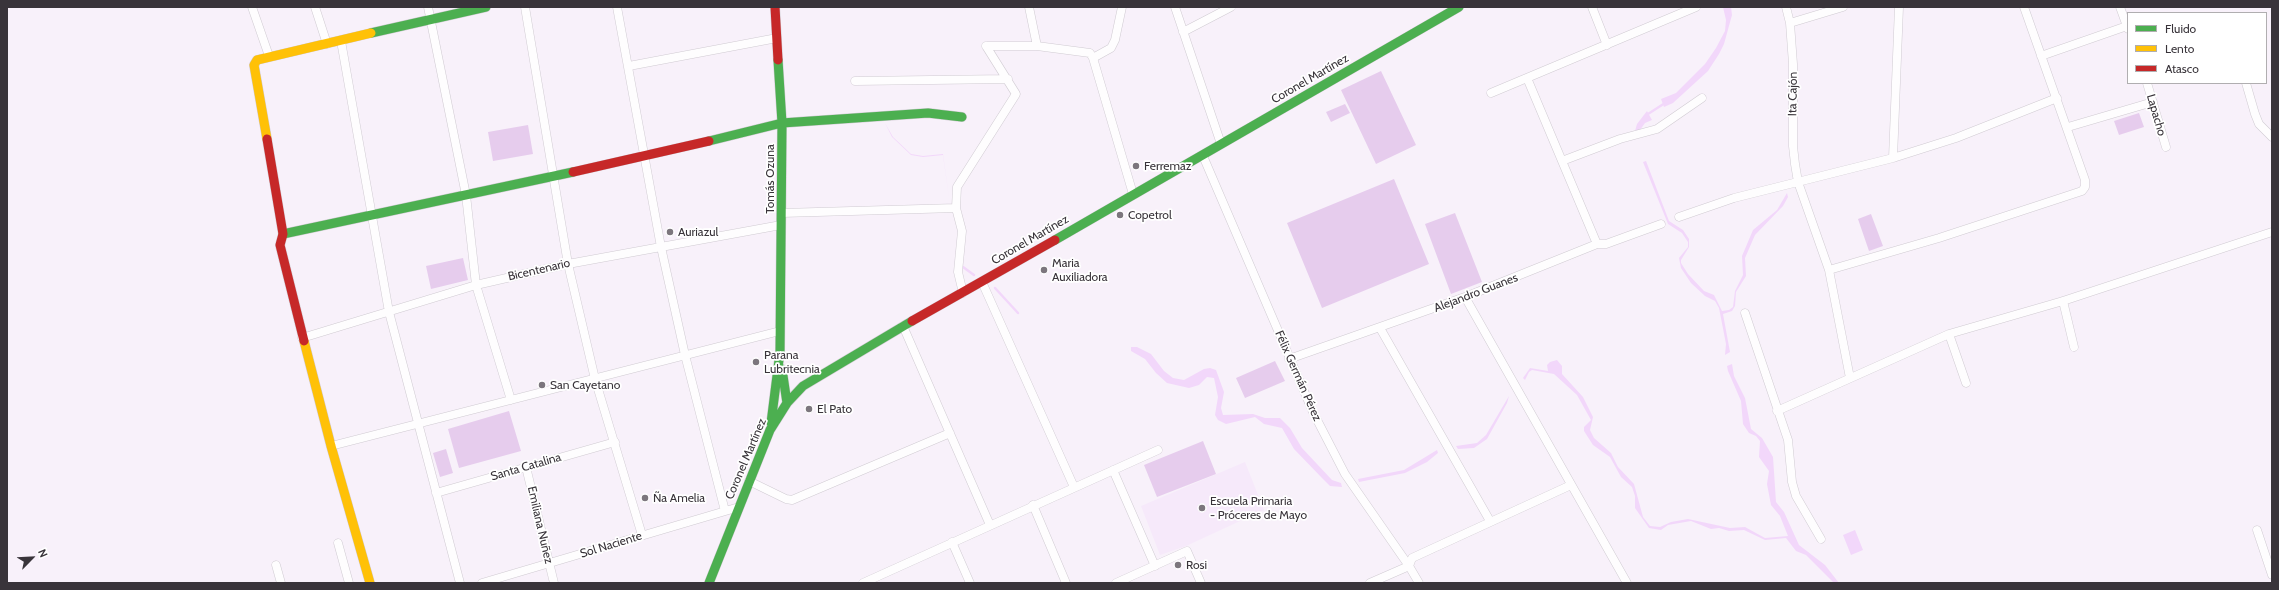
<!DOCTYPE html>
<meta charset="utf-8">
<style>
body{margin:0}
#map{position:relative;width:2279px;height:590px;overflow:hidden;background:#f8f1fa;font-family:Cabin,sans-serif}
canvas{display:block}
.frame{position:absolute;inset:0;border:8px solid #39343a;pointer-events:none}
.legend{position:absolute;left:2127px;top:12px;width:140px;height:72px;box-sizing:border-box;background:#fff;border:1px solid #b0aeb0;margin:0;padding:5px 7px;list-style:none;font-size:12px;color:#39343a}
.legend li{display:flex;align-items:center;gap:8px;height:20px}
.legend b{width:20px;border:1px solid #b0aeb0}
.north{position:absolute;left:12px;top:538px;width:40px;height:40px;-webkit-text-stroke:3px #fff;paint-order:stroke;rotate:66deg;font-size:11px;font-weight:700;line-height:16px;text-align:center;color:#39343a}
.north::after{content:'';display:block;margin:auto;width:14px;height:18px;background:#39343a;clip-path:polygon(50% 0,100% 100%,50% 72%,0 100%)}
</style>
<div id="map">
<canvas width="2279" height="590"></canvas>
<div class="frame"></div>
<ul class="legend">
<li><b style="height:5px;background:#4caf50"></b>Fluido</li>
<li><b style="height:5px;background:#ffc107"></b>Lento</li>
<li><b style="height:5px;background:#c62828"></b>Atasco</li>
</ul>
<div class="north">N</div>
</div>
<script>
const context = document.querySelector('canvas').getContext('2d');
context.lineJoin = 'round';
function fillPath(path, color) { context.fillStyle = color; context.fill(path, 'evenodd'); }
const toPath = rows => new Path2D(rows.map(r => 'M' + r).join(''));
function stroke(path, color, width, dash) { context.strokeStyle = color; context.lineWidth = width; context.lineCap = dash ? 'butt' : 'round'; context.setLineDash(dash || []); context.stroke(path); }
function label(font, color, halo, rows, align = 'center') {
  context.font = font + ' Cabin,sans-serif'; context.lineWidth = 3.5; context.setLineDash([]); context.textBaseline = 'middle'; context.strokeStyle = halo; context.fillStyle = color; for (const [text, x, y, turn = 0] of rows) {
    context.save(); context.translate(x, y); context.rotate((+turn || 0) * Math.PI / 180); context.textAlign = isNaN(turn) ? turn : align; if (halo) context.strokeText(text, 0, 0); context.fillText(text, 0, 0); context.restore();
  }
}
const built = toPath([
 [1245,462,1264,510,1186,546,1160,555,1141,506]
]);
const green = toPath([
 [1381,71,1416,145,1376,164,1341,90],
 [1345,104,1350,113,1331,122,1326,112],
 [2139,113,2144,127,2119,135,2114,121],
 [528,125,533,154,493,161,488,132],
 [1394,179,1429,264,1322,308,1287,223],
 [1455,213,1482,282,1451,294,1425,224],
 [1871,214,1883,246,1869,251,1858,219],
 [463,258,468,280,431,289,426,266],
 [1275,361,1285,381,1245,398,1236,378],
 [509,411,521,451,459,468,448,429],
 [1203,441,1216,474,1157,497,1144,465],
 [446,449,453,473,440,477,433,453]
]);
const water = toPath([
 [1723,7,1731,7,1732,15,1724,44,1719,54,1708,71,1673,103,1664,107,1661,99,1676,93,1705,64,1716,48,1725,31,1726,20],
 [1647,111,1652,120,1645,123,1640,130,1635,131,1637,124],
 [885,123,893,137,911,154,923,156,943,154,950,205,943,155,923,157,911,155,892,137],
 [1646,161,1669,221,1683,230,1689,239,1689,247,1681,260,1681,263,1688,274,1704,291,1714,295,1722,311,1729,310,1733,307,1735,291,1743,275,1742,256,1753,230,1777,210,1787,193,1788,197,1783,206,1755,235,1745,258,1746,276,1736,292,1735,306,1732,311,1723,314,1730,352,1725,355,1726,344,1719,308,1715,301,1705,296,1691,283,1681,268,1679,258,1688,247,1688,242,1682,233,1668,224,1643,162],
 [1131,347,1137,347,1151,354,1164,371,1173,378,1184,380,1204,369,1210,368,1216,370,1224,392,1221,408,1223,415,1253,414,1265,418,1280,418,1290,428,1302,448,1332,480,1341,483,1342,487,1330,486,1322,478,1294,449,1282,428,1264,424,1255,417,1226,424,1218,420,1215,415,1218,397,1214,378,1207,377,1199,385,1189,388,1167,383,1156,373,1145,359,1131,351],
 [1557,360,1562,366,1562,374,1583,397,1593,417,1590,430,1594,438,1611,453,1618,467,1634,484,1643,517,1650,526,1660,527,1671,522,1688,519,1730,528,1745,527,1765,538,1788,536,1780,516,1771,505,1767,484,1769,471,1759,457,1760,441,1756,436,1749,433,1743,424,1741,401,1728,371,1727,366,1732,364,1734,376,1745,398,1751,429,1762,438,1773,457,1776,502,1784,512,1799,545,1825,565,1839,583,1834,583,1806,555,1796,551,1786,538,1765,540,1744,530,1729,531,1719,528,1711,529,1691,521,1668,525,1661,530,1649,528,1635,508,1635,496,1632,487,1621,477,1610,457,1593,445,1584,431,1584,427,1591,420,1577,395,1554,374,1532,370,1529,372,1525,380,1523,378,1530,368,1548,371,1547,365,1550,362],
 [1509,396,1507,403,1487,439,1474,448,1458,449,1456,446,1477,443,1486,435],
 [1437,450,1438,453,1427,462,1405,473,1359,482,1358,479,1404,470],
 [1855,530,1863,550,1851,555,1843,535]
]);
const stream = toPath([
 [1648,114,1665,103],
 [963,267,974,275],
 [995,288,1018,313]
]);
const street = toPath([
 [252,7,269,56],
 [315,7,327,44],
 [428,7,466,195,476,285,511,400],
 [525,7,568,264,595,379,642,535],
 [617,7,661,247,685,355,725,511],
 [1029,7,1037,46],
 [1175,7,1221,144],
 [1592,7,1607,45],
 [1786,7,1790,23,1793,64,1793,146,1795,164,1798,182,1829,270,1850,378],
 [2120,7,2128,29],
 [1790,23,1843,7],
 [1183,32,1231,7],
 [341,41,389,312,460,583],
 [986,46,1037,46,1090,53,1093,58,1133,194],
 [2041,56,2127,26],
 [1093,58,1111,48,1115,40,1122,7],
 [629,66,777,38],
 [1527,78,1597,244],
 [855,81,1008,79],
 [2147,83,2166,147],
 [2246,83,2255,114,2259,124,2272,137],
 [1491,93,1696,7],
 [2068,127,2153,102],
 [1203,156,1313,412,1345,474,1409,566,1419,583],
 [1893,158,1899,7],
 [1562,161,1620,139,1657,129,1702,98],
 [782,213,956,208],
 [1679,217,1734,198,1893,158,1956,138,2057,98],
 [1829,270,1939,238,2082,191,2085,187,2085,180,2024,7],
 [982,282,1074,487],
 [963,293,958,272,962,231,956,208,957,187,1016,94,986,46],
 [1465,297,1627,583],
 [2063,301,2074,347],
 [1745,313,1788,440,1792,482,1796,496,1821,539],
 [903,326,990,525],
 [1380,328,1490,521],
 [1949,334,1966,383],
 [302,338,476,285,568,264,781,225],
 [1289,359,1465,297,1597,244,1606,244,1661,224],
 [1777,411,1949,334,2063,301,2272,232],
 [331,446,780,331],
 [526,467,554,583],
 [1113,470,1155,566],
 [749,481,786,499,792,500,950,433],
 [436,493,615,442],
 [1033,505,1066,583],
 [2257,530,2272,575],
 [952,542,970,583],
 [338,543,349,583],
 [276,565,281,583],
 [482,583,739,507],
 [863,583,1158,450],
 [1116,583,1187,551,1201,583],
 [1370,583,1409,566,1412,558,1571,485]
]);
const fast = toPath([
 [371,33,486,7],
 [709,141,782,123,928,113,962,117],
 [283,234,573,172],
 [1055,240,1459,7],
 [782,369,787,403],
 [771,423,780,352,782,123,778,60],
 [709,583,770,430,787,403,803,386,912,321]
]);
const slow = toPath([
 [267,139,254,65,257,60,371,33],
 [304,341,331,446,370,583]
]);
const jam = toPath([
 [775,7,778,60],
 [267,139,283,234,280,245,304,341],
 [573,172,709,141],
 [912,321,1055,240]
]);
const markers = [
 [1136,166,4,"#7c767d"],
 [1120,215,4,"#7c767d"],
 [670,232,4,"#7c767d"],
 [1044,270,4,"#7c767d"],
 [756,362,4,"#7c767d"],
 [542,385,4,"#7c767d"],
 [809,409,4,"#7c767d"],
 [645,498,4,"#7c767d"],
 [1202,508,4,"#7c767d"],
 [1178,565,4,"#7c767d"]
];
const streetNames = [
 ["Coronel Martínez",1310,79,-30],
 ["Ita Cajón",1793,94,-89],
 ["Lapacho",2156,115,74],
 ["Tomás Ozuna",770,179,-90],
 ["Coronel Martínez",1030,240,-30],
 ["Bicentenario",539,270,-13],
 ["Alejandro Guanes",1476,293,-21],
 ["Félix Germán Pérez",1298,376,66],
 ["Coronel Martínez",746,459,-67],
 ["Santa Catalina",526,467,-16],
 ["Emiliana Nuñez",540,525,77],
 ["Sol Naciente",611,545,-17]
];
const poiNames = [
 ["Ferremaz",1144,166],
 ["Copetrol",1128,215],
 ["Auriazul",678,232],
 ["Maria",1052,263],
 ["Auxiliadora",1052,277],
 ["Parana",764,355],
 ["Lubritecnia",764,369],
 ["San Cayetano",550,385],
 ["El Pato",817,409],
 ["Ña Amelia",653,498],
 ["Escuela Primaria",1210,501],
 ["- Próceres de Mayo",1210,515],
 ["Rosi",1186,565]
];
fillPath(built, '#f6e9fa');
fillPath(green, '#e6cced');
fillPath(water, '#f2d7fa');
stroke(stream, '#f2d7fa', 2.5);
stroke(street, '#d0cbd2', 9);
stroke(fast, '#d0cbd2', 10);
stroke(slow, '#d0cbd2', 10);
stroke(jam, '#d0cbd2', 10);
stroke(street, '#fefdfe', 8);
stroke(fast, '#4caf50', 9);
stroke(slow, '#ffc107', 9);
stroke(jam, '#c62828', 9);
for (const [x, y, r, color] of markers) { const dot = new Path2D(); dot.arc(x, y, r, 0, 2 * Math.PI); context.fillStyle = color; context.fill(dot); stroke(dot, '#fff', 1.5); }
label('12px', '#39343a', '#fff', streetNames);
label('12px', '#39343a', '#fff', poiNames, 'left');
</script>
